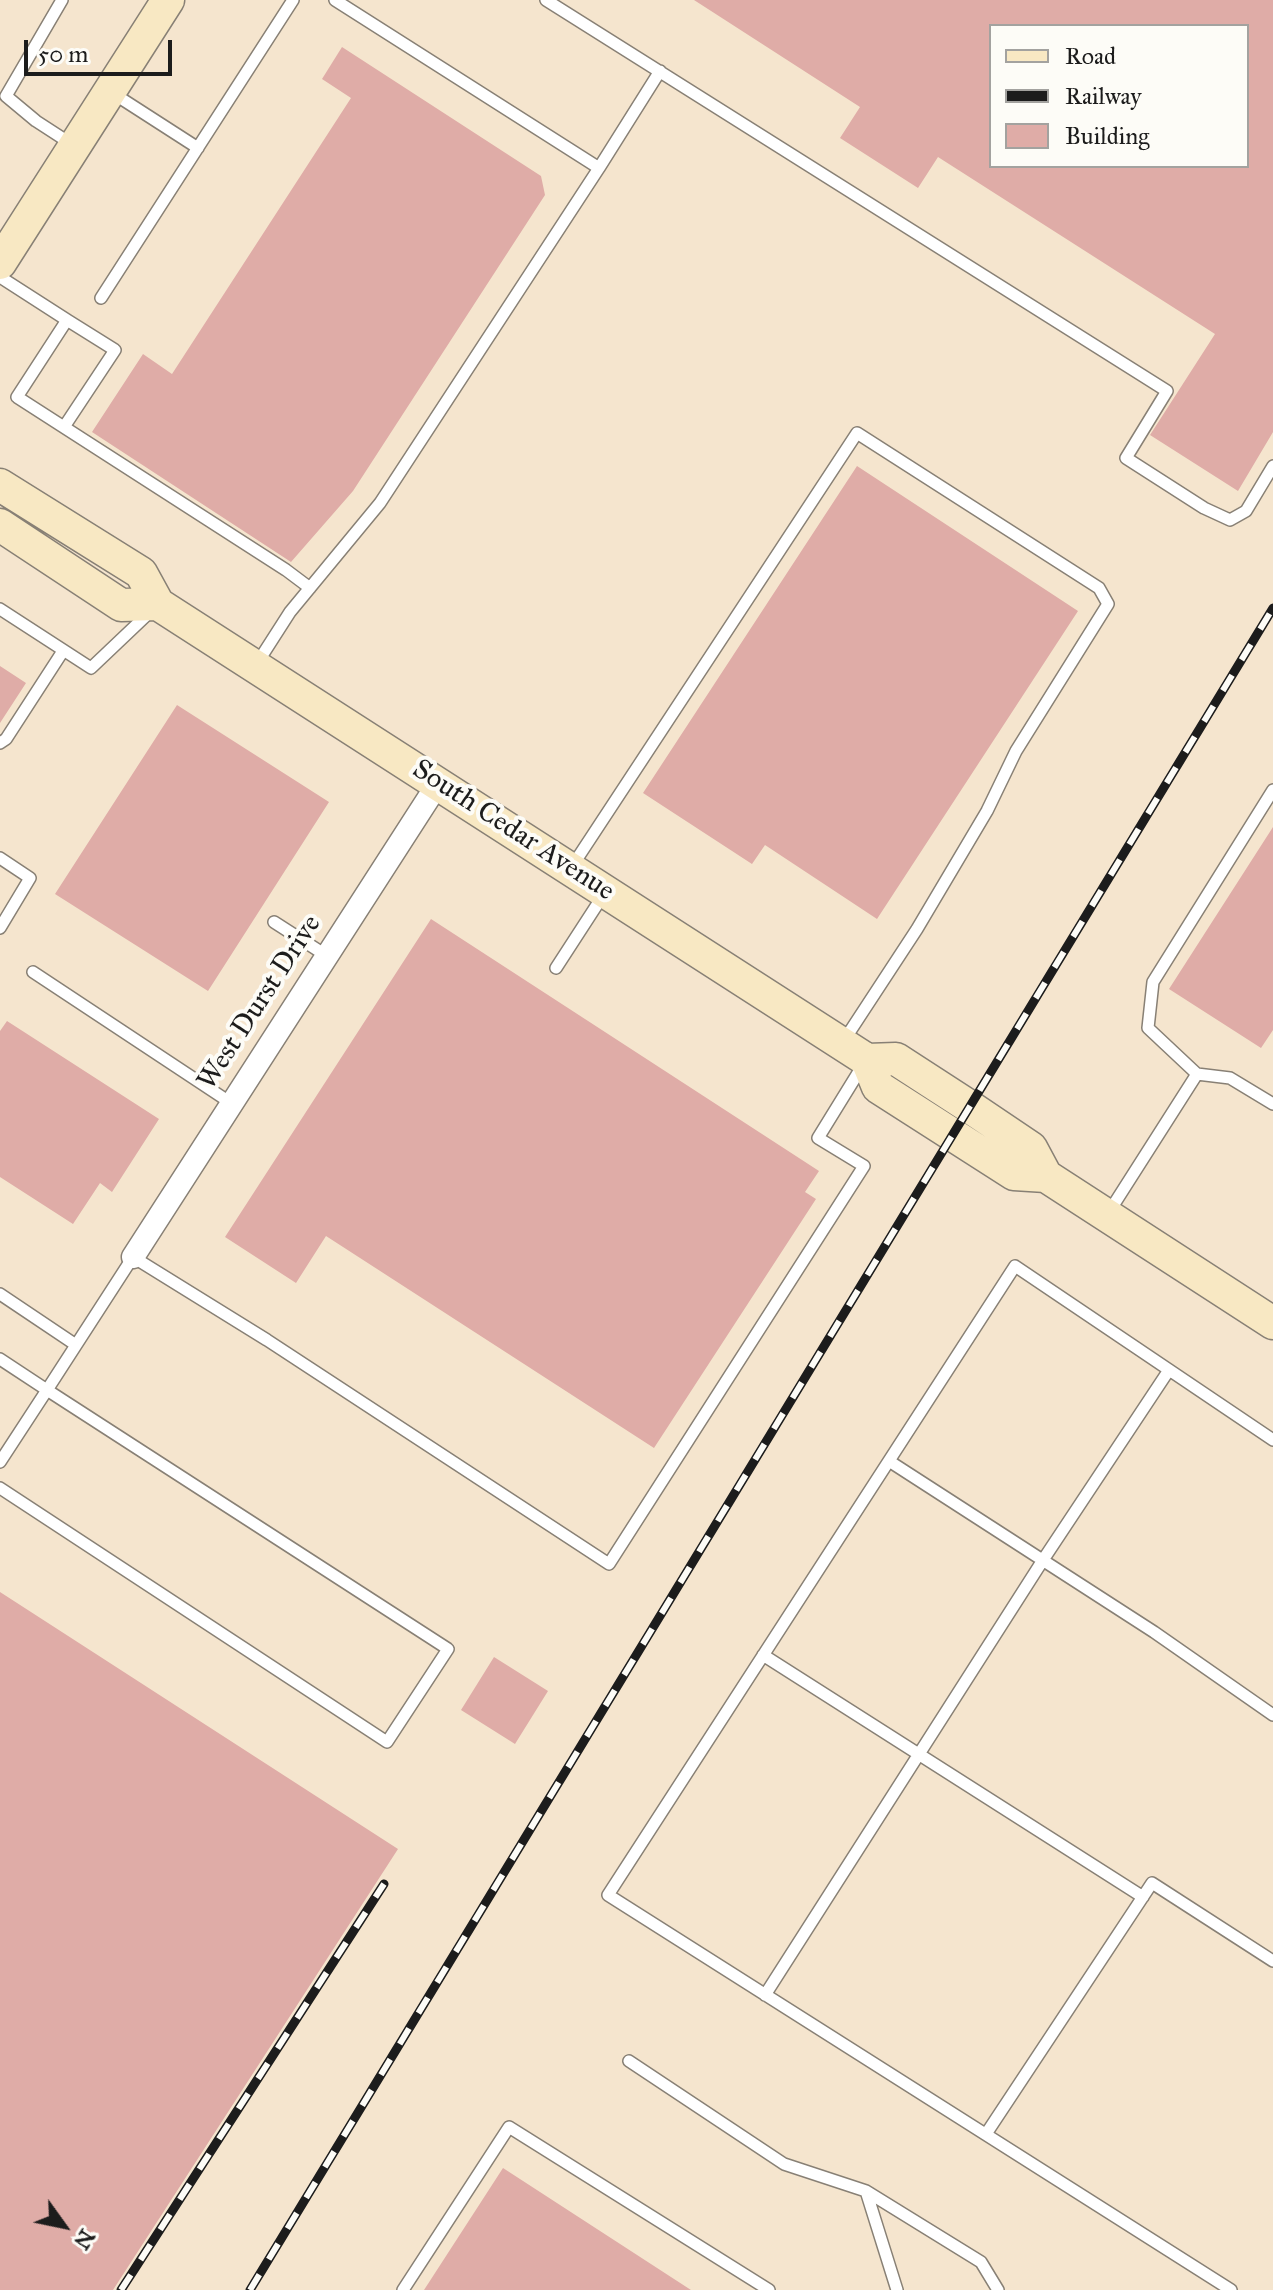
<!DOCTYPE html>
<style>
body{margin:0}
#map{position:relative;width:1273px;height:2290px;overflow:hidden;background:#f5e5ce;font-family:"IM FELL Great Primer",serif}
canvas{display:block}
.legend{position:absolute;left:989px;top:24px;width:260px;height:144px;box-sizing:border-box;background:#fdfcf7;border:2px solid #a3a29f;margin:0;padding:10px 14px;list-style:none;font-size:24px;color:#1c1c1c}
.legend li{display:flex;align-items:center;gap:16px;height:40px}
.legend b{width:40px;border:2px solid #a3a29f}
.north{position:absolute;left:24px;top:2186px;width:80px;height:80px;-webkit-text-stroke:6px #fdfcf7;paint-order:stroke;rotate:123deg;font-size:22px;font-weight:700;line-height:32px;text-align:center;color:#1c1c1c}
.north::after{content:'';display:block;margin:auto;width:28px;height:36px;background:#1c1c1c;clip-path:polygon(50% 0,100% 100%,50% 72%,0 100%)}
.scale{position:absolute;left:24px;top:40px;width:148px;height:36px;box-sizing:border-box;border:4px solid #1c1c1c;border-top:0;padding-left:10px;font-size:24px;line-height:28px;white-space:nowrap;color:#1c1c1c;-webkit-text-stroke:6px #fdfcf7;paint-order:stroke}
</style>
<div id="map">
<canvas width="1273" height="2290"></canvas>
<ul class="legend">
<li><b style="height:10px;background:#f8e8c3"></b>Road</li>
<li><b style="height:10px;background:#1c1c1c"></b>Railway</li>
<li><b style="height:22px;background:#dfaca7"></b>Building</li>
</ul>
<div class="north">N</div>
<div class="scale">50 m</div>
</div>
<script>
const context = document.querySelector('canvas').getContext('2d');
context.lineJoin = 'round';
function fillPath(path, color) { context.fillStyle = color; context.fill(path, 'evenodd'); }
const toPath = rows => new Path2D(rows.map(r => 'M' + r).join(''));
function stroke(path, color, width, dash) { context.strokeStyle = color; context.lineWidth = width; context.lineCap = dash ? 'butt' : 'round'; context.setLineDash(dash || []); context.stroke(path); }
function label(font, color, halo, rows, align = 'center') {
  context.font = font + ' "IM FELL Great Primer",serif'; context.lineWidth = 8; context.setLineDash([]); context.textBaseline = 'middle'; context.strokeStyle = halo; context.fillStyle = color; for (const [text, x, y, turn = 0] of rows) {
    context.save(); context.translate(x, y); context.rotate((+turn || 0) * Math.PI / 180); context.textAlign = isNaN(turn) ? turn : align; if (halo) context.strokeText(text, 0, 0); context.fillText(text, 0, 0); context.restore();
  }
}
const building = toPath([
 [694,0,1273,0,1273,432,1238,491,1150,435,1215,334,938,157,918,188,840,138,860,107],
 [991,26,1247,26,1247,166,991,166],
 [342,47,541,176,545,195,353,491,291,562,92,432,143,354,172,374,351,98,322,79],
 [857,466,1078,611,877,919,765,845,752,864,643,793],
 [0,666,26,683,0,723],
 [177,705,329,802,208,991,55,894],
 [1273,827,1273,1030,1261,1048,1169,989],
 [431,919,819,1171,805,1192,816,1199,654,1448,326,1236,296,1283,225,1237],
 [7,1021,159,1119,112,1192,100,1183,73,1224,0,1177,0,1031],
 [0,1592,398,1849,113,2290,0,2290],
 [494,1657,548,1691,515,1744,461,1710],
 [503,2168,691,2290,424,2290]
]);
const service = toPath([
 [62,0,6,96,36,121,73,145],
 [546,0,1167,391,1126,458,1204,508,1230,520,1246,511,1273,466],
 [111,92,198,148],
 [599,168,660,71],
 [0,277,67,320,17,397,286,570,310,588],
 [101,298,293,0],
 [64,427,115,350,67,320],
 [0,609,91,668,151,611],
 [256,665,290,612,380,503,599,168,335,0],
 [0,743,6,739,63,651],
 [1273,790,1153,982,1148,1028,1197,1074,1230,1078,1273,1104],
 [0,858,30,878,0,928],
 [571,868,857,433,1099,588,1108,604,1016,751,987,811,917,929,843,1042],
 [274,922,327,956],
 [556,968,604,894],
 [33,972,231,1103],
 [1109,1212,1197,1074],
 [0,1294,76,1345],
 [0,1359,47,1390,0,1462],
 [889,1461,1154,1632,1273,1715],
 [0,1488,387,1742,448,1649,47,1390,133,1257,267,1340,609,1564,864,1166,818,1138,863,1065],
 [763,1655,1143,1897],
 [765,1995,1043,1560,1169,1370],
 [629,2061,784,2164,866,2191,981,2262,998,2290],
 [986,2134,1152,1883,1273,1961],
 [866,2191,897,2290],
 [403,2290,509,2127,769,2290],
 [1231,2290,608,1895,1015,1266,1273,1440]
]);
const minor = toPath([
 [133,1257,439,782]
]);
const secondary = toPath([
 [0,263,168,0],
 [0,485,141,573,158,604,867,1060,896,1059,970,1107,1031,1148,1046,1176,1273,1323],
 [0,525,121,605,158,604],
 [867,1060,878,1087,1014,1174,1046,1176]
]);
const rail = toPath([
 [121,2290,384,1884],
 [250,2290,1273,608]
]);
const streetNames = [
 ["South Cedar Avenue",513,831,33],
 ["West Durst Drive",260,1003,-57]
];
fillPath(building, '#dfaca7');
stroke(service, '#888075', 14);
stroke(minor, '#888075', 25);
stroke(secondary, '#888075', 35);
stroke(service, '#fff', 11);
stroke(minor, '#fff', 22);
stroke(secondary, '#f8e8c3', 32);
stroke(rail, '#1c1c1c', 9);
stroke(rail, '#fdfcf7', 6, [18]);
label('28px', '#1c1c1c', '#fdfcf7', streetNames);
</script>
